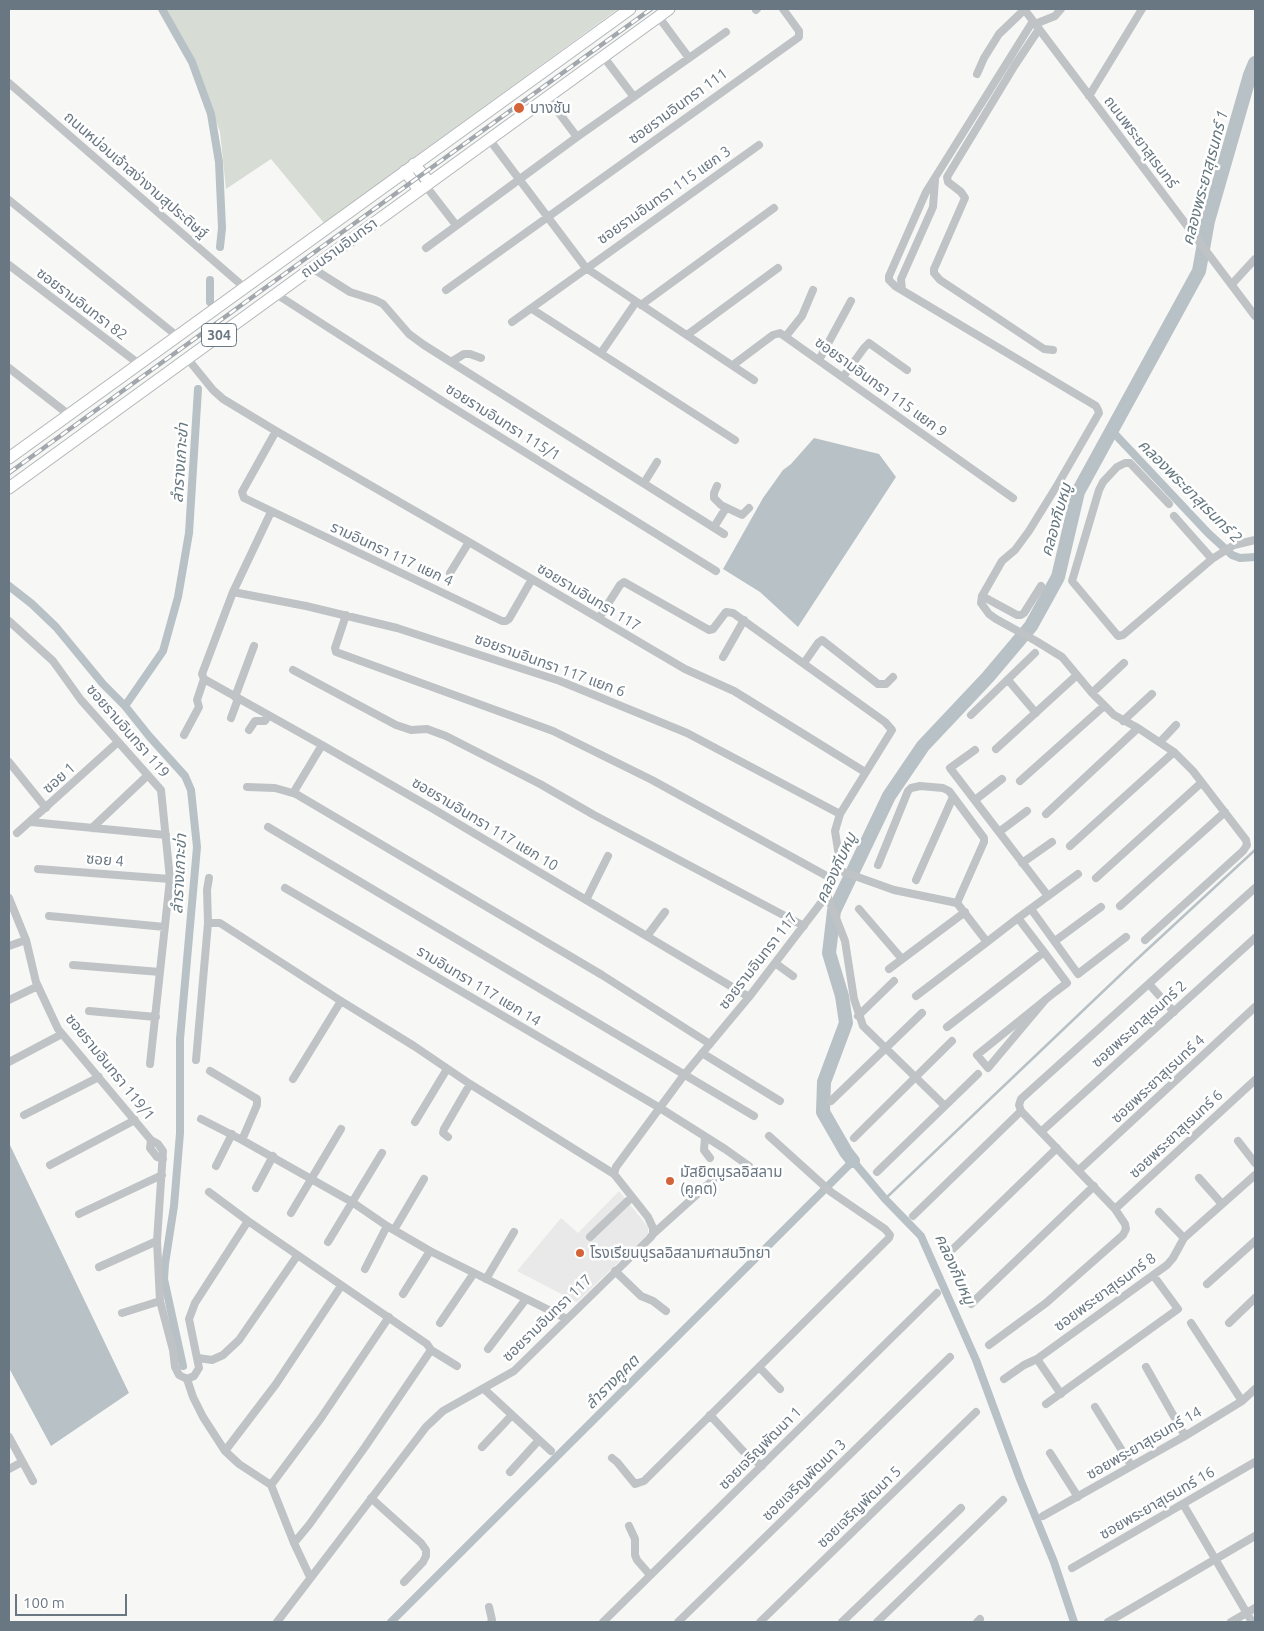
<!DOCTYPE html>
<meta charset="utf-8">
<style>
body{margin:0}
#map{position:relative;width:1264px;height:1631px;overflow:hidden;background:#f7f8f5;font-family:Ubuntu,sans-serif}
canvas{display:block}
.frame{position:absolute;inset:0;border:10px solid #697783;pointer-events:none}
.scale{position:absolute;left:15px;top:1594px;width:112px;height:22px;box-sizing:border-box;border:2px solid #697783;border-top:0;padding-left:6px;font-size:15px;line-height:18px;white-space:nowrap;color:#697783;-webkit-text-stroke:4px #fff;paint-order:stroke}
</style>
<div id="map">
<canvas width="1264" height="1631"></canvas>
<div class="frame"></div>
<div class="scale">100 m</div>
</div>
<script>
const context = document.querySelector('canvas').getContext('2d');
context.lineJoin = 'round';
function fillPath(path, color) { context.fillStyle = color; context.fill(path, 'evenodd'); }
const toPath = rows => new Path2D(rows.map(r => 'M' + r).join(''));
function stroke(path, color, width, dash) { context.strokeStyle = color; context.lineWidth = width; context.lineCap = dash ? 'butt' : 'round'; context.setLineDash(dash || []); context.stroke(path); }
function label(font, color, halo, rows, align = 'center') {
  context.font = font + ' Ubuntu,"Noto Sans Thai",sans-serif'; context.lineWidth = 5; context.setLineDash([]); context.textBaseline = 'middle'; context.strokeStyle = halo; context.fillStyle = color; for (const [text, x, y, turn = 0] of rows) {
    context.save(); context.translate(x, y); context.rotate((+turn || 0) * Math.PI / 180); context.textAlign = isNaN(turn) ? turn : align; if (halo) context.strokeText(text, 0, 0); context.fillText(text, 0, 0); context.restore();
  }
}
const built = toPath([
 [619,1191,648,1227,648,1234,577,1302,517,1271,561,1218,578,1233]
]);
const green = toPath([
 [166,9,618,9,324,223,271,159,226,189,220,132,193,57]
]);
const water = toPath([
 [814,438,879,454,896,477,798,627,760,592,723,569,763,498,783,470,791,464],
 [9,1143,129,1393,51,1446,9,1368]
]);
const stream = toPath([
 [885,1199,1135,961,1255,850]
]);
const canal = toPath([
 [162,9,192,62,211,114,219,162,222,228,220,247],
 [210,280,210,302],
 [1112,431,1208,533,1232,555,1240,558,1255,557],
 [9,586,32,604,56,627,103,684,125,706],
 [183,1366,164,1279,165,1264,174,1206,180,1133,180,1039,197,847,191,790,185,776,149,736,125,706,163,651,178,597,189,533,198,389],
 [391,1622,853,1161,885,1199,921,1236,976,1360,1020,1479,1054,1562,1074,1622]
]);
const river = toPath([
 [853,1161,846,1152,823,1112,824,1082,846,1023,842,996,829,953,834,911,889,796,923,746,988,677,1031,626,1058,577,1078,492,1199,271,1208,221,1250,75,1255,63]
]);
const minor = toPath([
 [1024,9,1255,316],
 [756,10,757,9],
 [658,16,689,58],
 [1033,21,926,192,889,276,889,280,895,286,1096,406,1098,410,1099,413,1058,484,1029,531,1015,550,1002,561,982,596,981,603,989,614,996,619,1036,641,1062,657,1092,693,1114,715,1138,728,1174,752,1193,771,1246,840,1247,845,1243,851,1145,940],
 [1035,24,1055,16,1061,9],
 [1039,29,1015,65,947,177,948,182,961,192,965,198,934,269,934,273,940,280,996,317,1044,349,1053,350],
 [603,56,634,97],
 [977,74,984,58,999,34,1024,10],
 [9,83,245,288],
 [1089,96,1142,9],
 [547,97,577,137],
 [489,139,586,268,754,380],
 [425,185,456,225],
 [9,200,177,336],
 [426,248,577,137,726,32],
 [9,265,139,364],
 [312,268,350,292,375,300,383,304,409,334,424,345,724,534],
 [1232,284,1255,259],
 [446,290,799,37,799,31,783,9],
 [902,290,901,279,933,207,935,180],
 [276,294,444,402,716,571],
 [641,305,774,208],
 [532,309,735,440],
 [512,322,759,145],
 [687,335,778,268],
 [786,336,802,316,813,290],
 [601,353,636,302],
 [187,358,213,390,223,399,276,431,469,542,685,669,734,691,865,772],
 [819,360,851,301],
 [451,362,464,354,470,354,481,358],
 [733,365,773,335,780,333,1013,498],
 [9,368,68,414],
 [843,377,864,348,869,343,907,370],
 [276,431,242,492,244,498,502,621,506,621,509,619,532,579],
 [644,483,657,462],
 [717,486,714,493,714,498,721,505,742,515,749,508],
 [1169,504,1130,463,1125,463,1117,467,1103,482,1099,490,1072,581,1118,636,1123,635,1212,559,1174,516],
 [714,527,726,508],
 [1212,559,1234,545,1255,540],
 [450,573,469,542],
 [233,592,306,606,397,628,560,681,687,733,840,814],
 [982,596,1017,615,1021,615,1024,613,1041,586],
 [346,615,335,648,336,652,553,731,652,780,834,880],
 [599,618,620,585,624,582,709,630,713,629,726,612,733,613,885,722,892,730,840,814,835,831,840,863,827,895,749,997,684,1075,616,1167,614,1174],
 [9,621,53,661,81,700,161,790,170,879,150,1064],
 [723,657,744,620],
 [804,663,818,643,822,640,878,684,886,684,893,677],
 [293,670,396,725,411,730,427,729,446,736,540,784,594,815,804,926],
 [204,679,322,745,435,810,749,997],
 [1008,680,1036,713],
 [1092,693,1124,663],
 [235,697,254,646],
 [971,715,1035,653],
 [231,718,238,699],
 [1123,721,1152,694],
 [249,730,255,721,265,721,268,716],
 [184,735,199,707,197,700,204,679,202,674,233,592,271,512],
 [1160,742,1176,725],
 [996,749,1077,675],
 [975,750,950,768,1048,896],
 [9,762,46,808],
 [1020,781,1104,706],
 [247,787,275,788,296,794,602,975,710,1044],
 [296,794,295,790,322,745],
 [975,800,1002,779],
 [1046,814,1138,728],
 [31,822,166,835],
 [268,827,754,1116],
 [92,828,148,775],
 [999,832,1027,811],
 [17,833,118,742],
 [1070,846,1174,752],
 [1022,863,1052,842],
 [878,865,908,791,911,788,920,786,943,788,949,791,984,838,984,842,957,903],
 [38,869,170,879],
 [838,870,894,890,957,903,987,942,1018,918,1044,952,1067,983,1055,992,977,1055,988,1068,1046,999],
 [1096,878,1201,783],
 [916,880,953,797],
 [285,888,660,1108,725,1149,749,1166],
 [827,895,845,941,854,999,863,1026,945,1106],
 [9,898,26,940,36,982,58,1029,151,1140,158,1144,163,1151,157,1241,160,1301,173,1350,175,1367,179,1375,187,1379,193,1397,203,1417,225,1451,239,1464,271,1485,294,1543,310,1577],
 [586,900,608,856],
 [1120,906,1225,812],
 [859,909,902,959],
 [1031,909,1078,974,1126,937],
 [49,916,165,927],
 [1018,918,1078,874],
 [208,923,220,923,341,1001,414,1046,470,1084,614,1174,648,1217,653,1228,653,1234,650,1238,514,1371,443,1411,426,1427,277,1622],
 [647,936,665,912],
 [1055,941,1101,907],
 [9,946,26,940],
 [775,963,793,976],
 [73,965,160,972],
 [889,969,965,912],
 [1149,984,1174,1012],
 [916,996,987,942],
 [9,1000,38,986],
 [89,1011,156,1017],
 [858,1016,894,981],
 [947,1027,1044,952],
 [702,1053,780,1101],
 [196,1060,208,923,207,890,209,878],
 [9,1062,62,1034],
 [210,1071,257,1099,257,1105,242,1140,352,1202,387,1226,430,1251,567,1319],
 [293,1079,341,1001],
 [831,1101,922,1013],
 [24,1115,99,1077],
 [201,1119,242,1140],
 [415,1122,447,1069],
 [1042,1131,1255,938],
 [448,1137,443,1133,444,1129,470,1084],
 [705,1137,704,1150,710,1158],
 [854,1138,952,1041],
 [151,1140,150,1148,157,1157,163,1159],
 [1238,1141,1255,1163],
 [50,1165,135,1120],
 [216,1166,232,1134],
 [1079,1170,1255,1007],
 [877,1172,978,1074],
 [1199,1178,1222,1204],
 [256,1188,273,1156],
 [209,1192,248,1221,427,1344,431,1350,457,1366],
 [1115,1209,1255,1080],
 [1159,1212,1184,1238],
 [291,1213,341,1129],
 [79,1214,162,1175],
 [913,1216,1021,1111],
 [394,1230,424,1179],
 [653,1234,713,1180],
 [590,1237,632,1197],
 [328,1242,382,1153],
 [953,1249,1057,1148],
 [99,1267,157,1241],
 [365,1269,387,1226],
 [615,1271,641,1296,653,1301,666,1311],
 [486,1279,514,1232],
 [1207,1284,1255,1241],
 [403,1294,430,1251],
 [971,1304,1094,1186],
 [122,1313,160,1301],
 [440,1323,474,1273],
 [1191,1323,1242,1401],
 [1229,1323,1255,1298],
 [989,1345,1046,1303,1123,1235,1126,1229,1125,1224,1115,1209,1021,1111,1019,1105,1021,1099,1255,888],
 [488,1349,526,1299],
 [198,1358,212,1360,223,1355,239,1340,297,1256],
 [1037,1359,1061,1394],
 [759,1367,780,1389],
 [1146,1367,1185,1436],
 [187,1379,194,1376,199,1368,189,1319,195,1303,248,1221],
 [1004,1379,1024,1365,1037,1359,1167,1265,1173,1258,1184,1238,1255,1175],
 [484,1389,551,1451],
 [1046,1404,1178,1309,1153,1275],
 [1095,1407,1131,1465],
 [710,1415,743,1451,762,1466],
 [9,1437,33,1481],
 [482,1447,512,1415],
 [225,1451,276,1384,341,1286],
 [1050,1453,1078,1497],
 [612,1458,617,1462,635,1484,644,1481,889,1238,890,1235,885,1229,831,1192,769,1136],
 [9,1469,22,1462],
 [510,1472,539,1440],
 [271,1485,321,1418,389,1317],
 [371,1498,421,1543,426,1550,426,1556,423,1562,404,1582],
 [1183,1504,1252,1622],
 [1043,1516,1185,1436,1242,1401,1255,1389],
 [629,1526,635,1539,635,1555,637,1560,650,1575],
 [294,1543,309,1525,365,1447,431,1350],
 [1072,1568,1255,1462],
 [489,1607,492,1620,491,1622],
 [603,1622,937,1293],
 [678,1622,950,1357],
 [760,1622,976,1412],
 [842,1622,961,1508],
 [877,1622,1003,1500],
 [977,1622,980,1619],
 [1108,1622,1255,1536],
 [1231,1622,1255,1608]
]);
const highway = toPath([
 [414,164,429,182],
 [405,171,419,190],
 [9,458,630,9],
 [9,488,669,9]
]);
const rail = toPath([
 [9,473,651,9]
]);
const markers = [
 [519,108,6,"#d46339"],
 [670,1181,5,"#d46339"],
 [580,1253,5,"#d46339"]
];
const shields = [
 [219,335,35]
];
const shieldNames = [
 ["304",219,335]
];
const streetNames = [
 ["ซอยรามอินทรา 111",678,106,-36],
 ["ถนนพระยาสุเรนทร์",1141,142,53],
 ["ถนนหม่อมเจ้าสง่างามสุประดิษฐ์",136,175,41],
 ["ซอยรามอินทรา 115 แยก 3",664,195,-35],
 ["ถนนรามอินทรา",339,248,-36],
 ["ซอยรามอินทรา 82",82,304,37],
 ["ซอยรามอินทรา 115 แยก 9",881,387,36],
 ["ซอยรามอินทรา 115/1",503,422,32],
 ["รามอินทรา 117 แยก 4",392,554,25],
 ["ซอยรามอินทรา 117",589,597,31],
 ["ซอยรามอินทรา 117 แยก 6",550,665,20],
 ["ซอยรามอินทรา 119",128,731,49],
 ["ซอย 1",59,778,-42],
 ["ซอยรามอินทรา 117 แยก 10",485,824,31],
 ["ซอย 4",105,860,5],
 ["ซอยรามอินทรา 117",758,961,-52],
 ["รามอินทรา 117 แยก 14",479,986,31],
 ["ซอยพระยาสุเรนทร์ 2",1139,1024,-42],
 ["ซอยรามอินทรา 119/1",110,1067,51],
 ["ซอยพระยาสุเรนทร์ 4",1158,1079,-43],
 ["ซอยพระยาสุเรนทร์ 6",1176,1134,-43],
 ["ซอยพระยาสุเรนทร์ 8",1105,1292,-36],
 ["ซอยรามอินทรา 117",547,1318,-44],
 ["ซอยพระยาสุเรนทร์ 14",1144,1443,-30],
 ["ซอยเจริญพัฒนา 1",760,1448,-45],
 ["ซอยเจริญพัฒนา 3",804,1480,-44],
 ["ซอยพระยาสุเรนทร์ 16",1157,1503,-30],
 ["ซอยเจริญพัฒนา 5",859,1507,-44]
];
const poiNames = [
 ["บางชัน",530,108],
 ["มัสยิตนูรลอิสลาม",680,1172],
 ["(คูคต)",680,1189],
 ["โรงเรียนนูรลอิสลามศาสนวิทยา",590,1253]
];
const waterNames = [
 ["คลองพระยาสุเรนทร์ 1",1205,178,-75],
 ["ลำรางเกาะข่า",180,463,-86],
 ["คลองพระยาสุเรนทร์ 2",1190,491,45],
 ["คลองกีบหมู",1056,520,-74],
 ["คลองกีบหมู",836,868,-65],
 ["ลำรางเกาะข่า",179,874,-87],
 ["คลองกีบหมู",955,1269,66],
 ["ลำรางคูคต",612,1382,-45]
];
fillPath(built, '#e8e9e8');
fillPath(green, '#d7dcd5');
fillPath(water, '#b8c1c6');
stroke(stream, '#b8c1c6', 2.5);
stroke(canal, '#b8c1c6', 8);
stroke(river, '#b8c1c6', 14);
stroke(highway, '#b2b6b9', 13);
stroke(minor, '#bfc3c6', 8);
stroke(highway, '#fff', 11);
stroke(rail, '#a1a7ac', 4.5);
stroke(rail, '#fff', 2.5, [8]);
for (const [x, y, r, color] of markers) { const dot = new Path2D(); dot.arc(x, y, r, 0, 2 * Math.PI); context.fillStyle = color; context.fill(dot); stroke(dot, '#fff', 2); }
for (const [x, y, w] of shields) { const box = new Path2D(); box.roundRect(x - w / 2, y - 11.5, w, 23, 4); context.fillStyle = '#fff'; context.fill(box); stroke(box, '#697783', 1); }
label('bold 14px', '#697783', null, shieldNames);
label('15px', '#697783', '#fff', streetNames);
label('15px', '#697783', '#fff', poiNames, 'left');
label('italic 16px', '#65777f', '#fff', waterNames);
</script>
